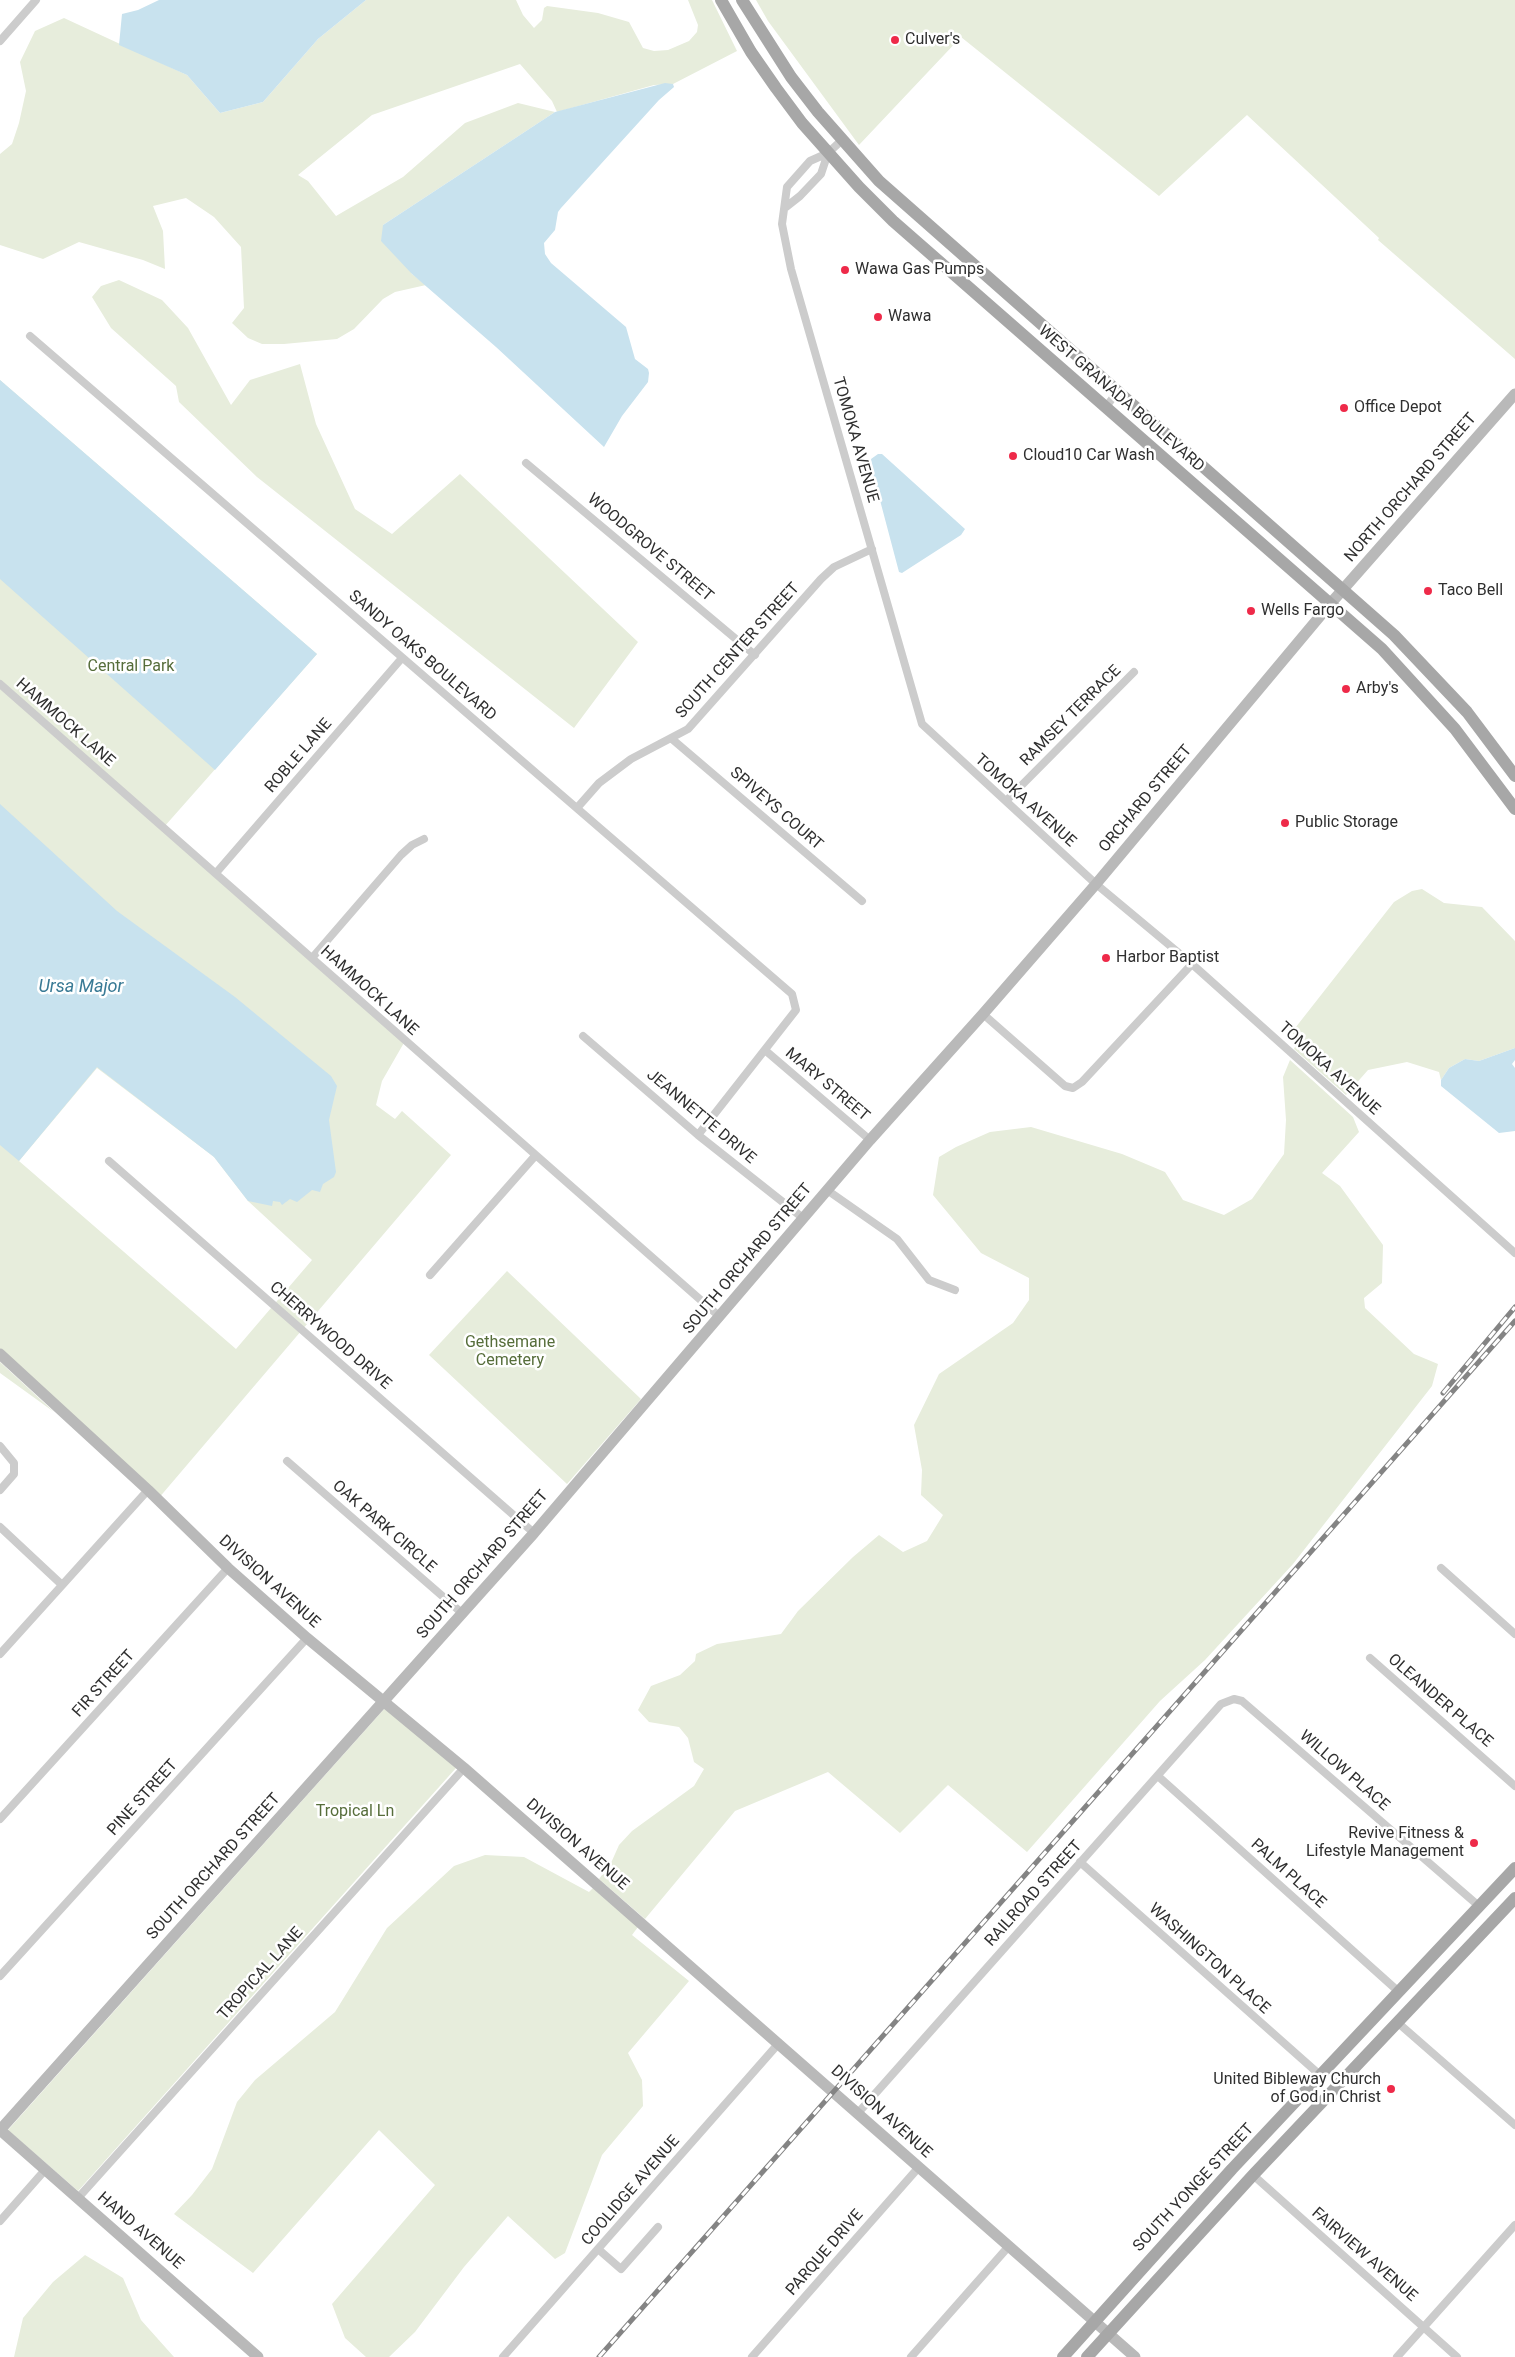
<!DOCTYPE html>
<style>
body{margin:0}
canvas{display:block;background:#fff}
</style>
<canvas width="1515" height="2357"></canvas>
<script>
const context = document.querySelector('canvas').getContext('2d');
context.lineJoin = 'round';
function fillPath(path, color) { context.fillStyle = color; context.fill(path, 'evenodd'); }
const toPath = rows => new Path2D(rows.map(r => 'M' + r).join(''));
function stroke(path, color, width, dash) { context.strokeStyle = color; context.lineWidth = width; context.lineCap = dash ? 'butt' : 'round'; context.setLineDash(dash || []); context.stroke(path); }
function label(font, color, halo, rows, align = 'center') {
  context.font = font + ' Roboto,sans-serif'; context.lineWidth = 5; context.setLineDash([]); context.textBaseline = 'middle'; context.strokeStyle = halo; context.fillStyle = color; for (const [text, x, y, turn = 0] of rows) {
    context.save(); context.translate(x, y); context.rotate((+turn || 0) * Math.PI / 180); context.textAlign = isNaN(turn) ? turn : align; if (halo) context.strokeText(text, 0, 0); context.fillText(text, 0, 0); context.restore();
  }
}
const green = toPath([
 [366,0,516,0,523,15,534,28,542,20,544,8,547,6,598,13,629,22,643,48,654,51,668,50,689,41,697,32,698,25,688,0,712,0,737,51,673,84,654,85,557,112,552,101,520,64,372,115,298,175,308,181,336,216,403,177,465,123,518,103,555,112,383,225,412,274,426,285,395,292,383,299,354,329,337,339,284,344,262,344,248,338,232,323,244,308,241,247,214,217,186,198,153,206,163,231,165,269,143,260,79,242,43,259,0,245,0,154,12,144,19,123,26,91,20,62,35,31,64,18,187,75,220,113,263,102,318,39],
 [756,0,1515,0,1515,359,1378,240,1379,238,1247,115,1159,196,961,37,859,145,768,21],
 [119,280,162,300,188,328,231,405,250,380,300,364,316,424,355,509,392,534,460,474,638,642,574,728,257,477,179,402,176,386,111,328,92,297,101,286],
 [0,380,317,654,164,827,405,1041,382,1081,376,1105,395,1119,402,1111,451,1155,158,1499,0,1355],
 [97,1068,214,1157,248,1201,312,1260,236,1349,19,1161],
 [1422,889,1444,903,1482,907,1515,941,1515,1048,1479,1061,1465,1059,1449,1068,1441,1080,1439,1072,1407,1062,1368,1070,1346,1095,1294,1049,1298,1040,1292,1032,1394,902,1412,891],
 [1290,1060,1353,1117,1359,1132,1322,1173,1340,1186,1383,1245,1382,1283,1364,1298,1365,1308,1414,1354,1438,1364,1432,1386,1293,1564,1205,1660,1160,1701,1027,1852,948,1785,900,1833,828,1772,735,1811,645,1919,599,1879,611,1863,619,1845,632,1831,694,1786,704,1769,694,1762,688,1738,679,1727,649,1722,638,1710,651,1686,680,1675,695,1661,696,1654,717,1644,781,1634,798,1611,853,1557,879,1535,903,1552,927,1541,943,1515,921,1495,922,1470,914,1425,939,1374,1013,1323,1029,1300,1029,1278,981,1253,933,1195,939,1157,956,1147,990,1132,1031,1127,1122,1154,1165,1172,1183,1200,1224,1215,1252,1199,1284,1154,1286,1120,1283,1077],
 [507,1271,641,1399,567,1484,429,1355],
 [0,1362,54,1412,0,1373],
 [385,1708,456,1768,78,2191,8,2130],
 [485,1855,524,1857,589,1892,593,1888,638,1927,632,1935,689,1981,628,2053,642,2080,643,2106,602,2155,565,2253,555,2259,508,2216,464,2267,415,2332,389,2357,366,2357,345,2338,332,2304,435,2185,379,2130,253,2273,174,2214,192,2195,212,2169,237,2102,255,2080,335,2012,387,1928,454,1866],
 [85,2255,123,2278,141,2320,174,2357,14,2357,23,2318,53,2282]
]);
const water = toPath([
 [159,0,366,0,318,39,263,102,220,113,187,75,119,45,122,14,138,10],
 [665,83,673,84,674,87,659,100,561,208,558,212,555,230,544,243,545,254,551,263,626,327,635,359,648,369,649,373,648,382,622,416,604,447,496,347,412,274,381,241,383,225,555,112],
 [0,380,317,654,215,770,0,579],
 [878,454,882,454,965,529,961,535,902,573,899,572,872,470,871,459],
 [0,804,117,911,235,997,331,1076,337,1086,329,1120,336,1172,334,1177,323,1184,320,1192,312,1190,297,1202,290,1199,282,1205,280,1202,273,1201,272,1206,248,1201,214,1157,97,1067,19,1161,0,1145],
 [1515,1048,1515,1060,1512,1064,1515,1068,1515,1131,1499,1133,1441,1086,1441,1080,1449,1068,1465,1059,1479,1061]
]);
const street = toPath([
 [0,41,36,0],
 [842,140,828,153,810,161,787,187,782,224,791,269,922,724,1096,884,1192,964,1515,1253],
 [786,207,800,196,821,174,828,153],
 [30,336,792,994,796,1010,698,1135],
 [1106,407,1117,392],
 [526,463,755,655],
 [0,684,720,1317],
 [672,739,862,901],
 [1006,801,1134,672],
 [577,808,599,783,631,759,688,729,821,579,834,567,872,549],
 [216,873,402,658],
 [312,958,401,855,412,845,424,839],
 [983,1014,1065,1086,1073,1088,1082,1082,1192,964],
 [583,1036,698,1135,803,1218],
 [766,1051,870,1140],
 [109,1161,534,1533],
 [827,1190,897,1239,929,1280,955,1290],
 [430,1275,535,1156],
 [0,1446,14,1463,14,1474,0,1490],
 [287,1461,463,1614],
 [0,1527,61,1584],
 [1441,1568,1515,1634],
 [0,1654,148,1490],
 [1370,1658,1515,1786],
 [1159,1777,1399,1992],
 [0,1819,228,1568],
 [1080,1862,1320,2075],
 [0,1976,307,1638],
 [1397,2022,1515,2125],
 [858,2113,1221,1704,1234,1699,1242,1701,1480,1907],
 [1253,2175,1457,2357],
 [78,2198,464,1768],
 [0,2221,45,2170],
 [598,2249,621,2269,658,2227],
 [503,2357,779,2043],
 [752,2357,919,2167],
 [911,2357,1009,2246],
 [1397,2357,1515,2225]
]);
const secondary = toPath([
 [0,1354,148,1490,228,1568,307,1638,464,1768,1135,2357],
 [0,2130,534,1533,870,1140,983,1014,1096,884,1331,603,1515,394],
 [0,2130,258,2357]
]);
const primary = toPath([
 [721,0,751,52,776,88,802,123,859,187,893,221,1382,649,1455,729,1515,809],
 [742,0,791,77,818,112,879,181,1394,635,1467,712,1515,776],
 [1063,2357,1232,2169,1515,1868],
 [1087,2357,1253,2175,1515,1898]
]);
const rail = toPath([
 [1443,1393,1515,1307],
 [599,2357,1515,1321]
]);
const markers = [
 [895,40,5,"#ee2a49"],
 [845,270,5,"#ee2a49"],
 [878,317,5,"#ee2a49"],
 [1344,408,5,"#ee2a49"],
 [1013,456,5,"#ee2a49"],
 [1428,591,5,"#ee2a49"],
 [1251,611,5,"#ee2a49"],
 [1346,689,5,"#ee2a49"],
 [1285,823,5,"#ee2a49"],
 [1106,958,5,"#ee2a49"],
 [1474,1843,5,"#ee2a49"],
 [1391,2089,5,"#ee2a49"]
];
const poiNames = [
 ["Culver's",905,40],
 ["Wawa Gas Pumps",855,270],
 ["Wawa",888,317],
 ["Office Depot",1354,408],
 ["Cloud10 Car Wash",1023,456],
 ["Taco Bell",1438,591],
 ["Wells Fargo",1261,611],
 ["Arby's",1356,689],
 ["Public Storage",1295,823],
 ["Harbor Baptist",1116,958],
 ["Revive Fitness &",1464,1834,"right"],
 ["Lifestyle Management",1464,1852,"right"],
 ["United Bibleway Church",1381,2080,"right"],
 ["of God in Christ",1381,2098,"right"]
];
const streetNames = [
 ["WEST GRANADA BOULEVARD",1121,399,41],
 ["TOMOKA AVENUE",855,440,74],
 ["NORTH ORCHARD STREET",1411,488,-49],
 ["WOODGROVE STREET",650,548,40],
 ["SOUTH CENTER STREET",738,651,-48],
 ["SANDY OAKS BOULEVARD",422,656,41],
 ["RAMSEY TERRACE",1071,716,-45],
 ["HAMMOCK LANE",65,723,41],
 ["ROBLE LANE",299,756,-49],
 ["ORCHARD STREET",1146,799,-50],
 ["TOMOKA AVENUE",1025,801,42],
 ["SPIVEYS COURT",776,809,41],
 ["HAMMOCK LANE",369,991,42],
 ["TOMOKA AVENUE",1329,1069,42],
 ["MARY STREET",827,1085,40],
 ["JEANNETTE DRIVE",701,1117,40],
 ["SOUTH ORCHARD STREET",748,1259,-50],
 ["CHERRYWOOD DRIVE",330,1336,41],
 ["OAK PARK CIRCLE",384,1527,41],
 ["SOUTH ORCHARD STREET",483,1565,-49],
 ["DIVISION AVENUE",269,1582,42],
 ["FIR STREET",104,1684,-48],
 ["OLEANDER PLACE",1440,1701,41],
 ["WILLOW PLACE",1344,1771,41],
 ["PINE STREET",143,1798,-48],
 ["DIVISION AVENUE",577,1845,41],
 ["SOUTH ORCHARD STREET",214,1867,-48],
 ["PALM PLACE",1288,1874,42],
 ["RAILROAD STREET",1034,1894,-48],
 ["WASHINGTON PLACE",1209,1959,42],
 ["TROPICAL LANE",261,1974,-48],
 ["DIVISION AVENUE",881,2112,42],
 ["SOUTH YONGE STREET",1194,2188,-47],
 ["COOLIDGE AVENUE",631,2191,-49],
 ["HAND AVENUE",140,2231,41],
 ["PARQUE DRIVE",825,2253,-49],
 ["FAIRVIEW AVENUE",1364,2255,41]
];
const parkNames = [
 ["Central Park",131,667],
 ["Gethsemane",510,1343],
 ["Cemetery",510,1361],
 ["Tropical Ln",355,1812]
];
const waterNames = [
 ["Ursa Major",81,987]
];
fillPath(green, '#e7eddc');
fillPath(water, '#c8e2ee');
stroke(street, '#ccc', 8);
stroke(secondary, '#b9b9b9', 11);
stroke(primary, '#a7a7a7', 12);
stroke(rail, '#848484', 5);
stroke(rail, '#fff', 3, [9]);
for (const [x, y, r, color] of markers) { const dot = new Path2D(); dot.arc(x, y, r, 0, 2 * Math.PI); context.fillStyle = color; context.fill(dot); stroke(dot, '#fff', 2); }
label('16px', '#2f2f2f', '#fff', poiNames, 'left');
label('16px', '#2f2f2f', '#fff', streetNames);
label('16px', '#566d3a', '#fff', parkNames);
label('italic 18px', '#397a95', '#fff', waterNames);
</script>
